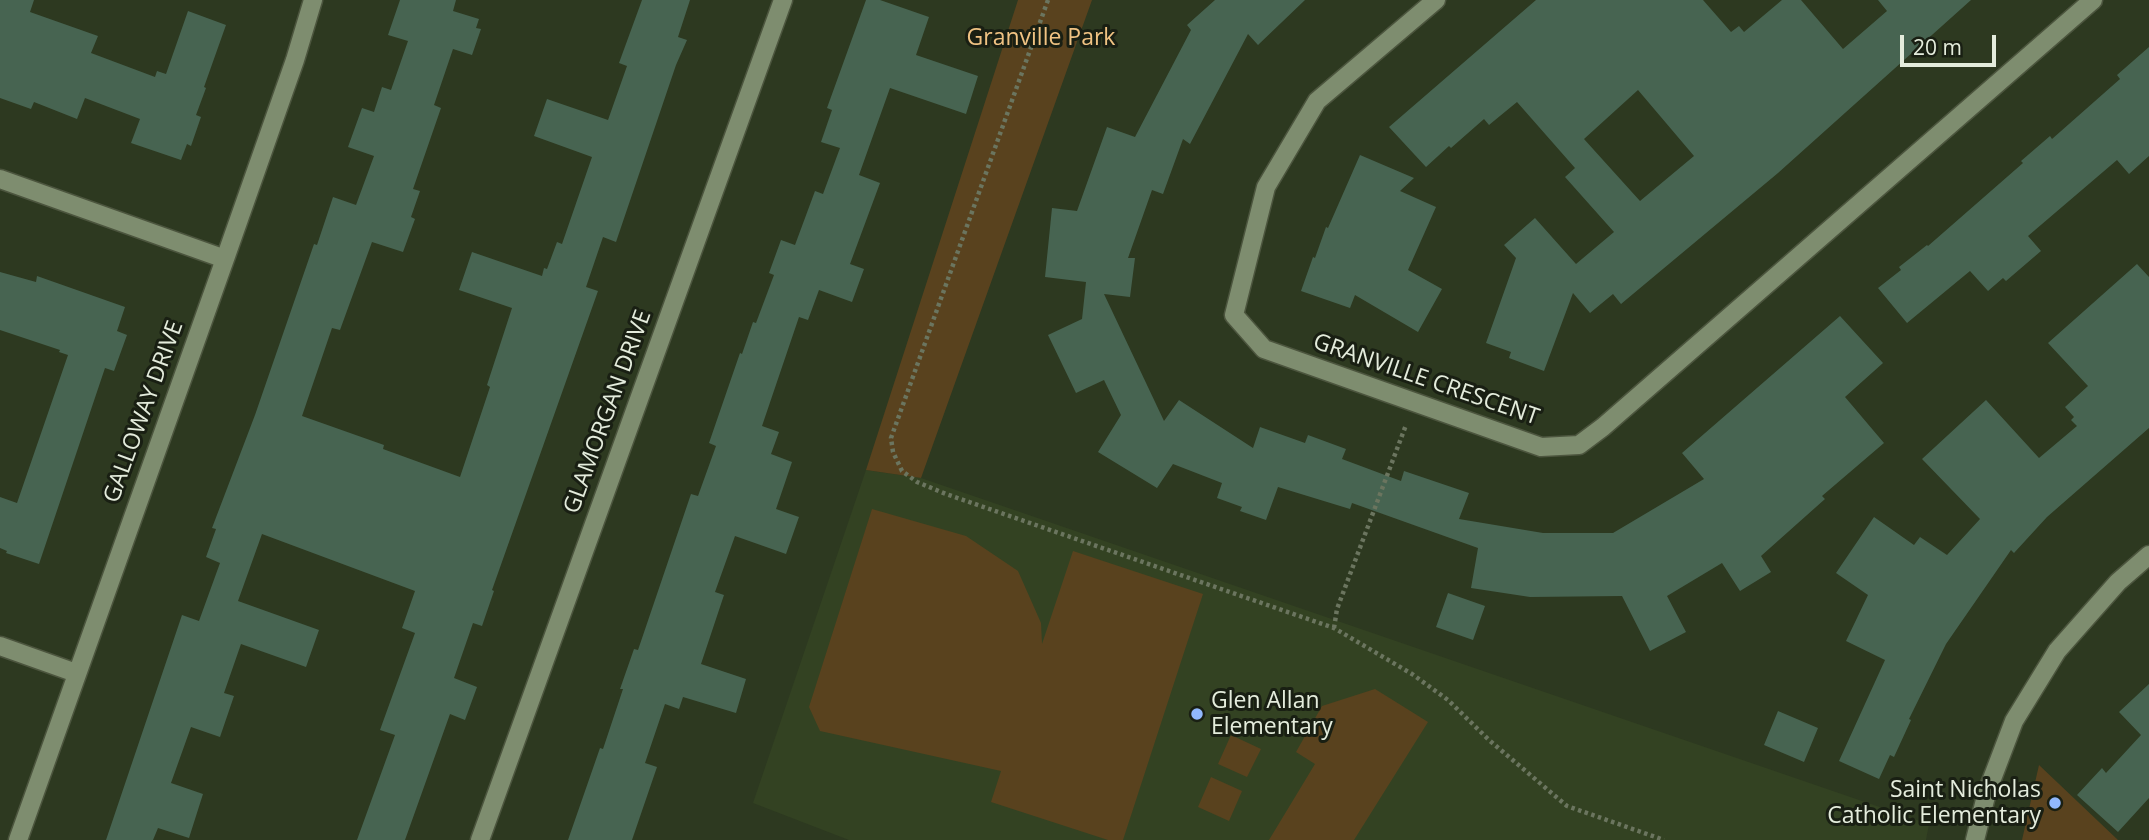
<!DOCTYPE html>
<style>
body{margin:0}
#map{position:relative;width:2149px;height:840px;overflow:hidden;background:#2d3920;font-family:"Open Sans",sans-serif}
canvas{display:block}
.scale{position:absolute;left:1900px;top:35px;width:96px;height:32px;box-sizing:border-box;border:4px solid #e4ecdc;border-top:0;padding-left:9px;font-size:21px;line-height:24px;white-space:nowrap;color:#e4ecdc;-webkit-text-stroke:5px #191f13;paint-order:stroke}
</style>
<div id="map">
<canvas width="2149" height="840"></canvas>
<div class="scale">20 m</div>
</div>
<script>
const context = document.querySelector('canvas').getContext('2d');
context.lineJoin = 'round';
function fillPath(path, color) { context.fillStyle = color; context.fill(path, 'evenodd'); }
const toPath = rows => new Path2D(rows.map(r => 'M' + r).join(''));
function stroke(path, color, width, dash) { context.strokeStyle = color; context.lineWidth = width; context.lineCap = dash ? 'butt' : 'round'; context.setLineDash(dash || []); context.stroke(path); }
function label(font, color, halo, rows, align = 'center') {
  context.font = font + ' "Open Sans",sans-serif'; context.lineWidth = 6; context.setLineDash([]); context.textBaseline = 'middle'; context.strokeStyle = halo; context.fillStyle = color; for (const [text, x, y, turn = 0] of rows) {
    context.save(); context.translate(x, y); context.rotate((+turn || 0) * Math.PI / 180); context.textAlign = isNaN(turn) ? turn : align; if (halo) context.strokeText(text, 0, 0); context.fillText(text, 0, 0); context.restore();
  }
}
const built = toPath([
 [866,470,921,478,1929,824,1926,840,849,840,753,803]
]);
const green = toPath([
 [1018,0,1092,0,921,478,866,470],
 [872,509,966,536,1018,571,1041,623,1042,644,1073,551,1203,594,1123,840,1108,840,991,802,1001,771,820,731,809,707],
 [1375,689,1428,722,1354,840,1269,840,1315,764,1296,752,1322,706],
 [1231,735,1261,749,1247,777,1218,764],
 [2039,765,2118,840,2022,840],
 [1211,777,1242,791,1229,821,1198,807]
]);
const building = toPath([
 [0,0,34,0,30,12,98,36,91,53,155,77,157,71,166,74,188,11,226,25,204,87,206,88,196,115,201,117,191,146,187,144,181,160,131,143,140,119,85,98,77,119,34,102,31,109,0,98],
 [400,0,456,0,453,11,479,19,476,28,481,29,472,55,453,49,434,105,441,108,413,189,420,191,411,217,415,219,403,252,372,242,340,330,332,328,302,416,384,445,383,449,460,477,490,387,487,385,512,308,459,290,472,252,542,276,544,268,547,269,557,242,562,244,592,157,534,136,547,99,608,120,627,66,619,63,642,0,690,0,678,37,687,40,676,65,616,242,603,237,586,287,598,291,492,590,494,591,482,626,473,623,454,678,477,687,465,720,450,714,405,840,357,840,395,735,380,730,415,633,402,628,415,591,262,534,238,601,319,630,306,667,241,644,224,693,234,696,220,737,191,727,171,783,203,794,189,838,158,828,153,840,106,840,182,615,199,621,220,563,206,557,216,529,212,528,255,415,314,244,317,245,333,197,356,205,374,156,348,147,362,108,374,112,382,87,391,90,408,41,388,35],
 [866,0,880,0,929,17,916,55,978,76,966,114,890,88,859,175,880,183,850,264,864,269,852,302,819,290,808,320,799,317,762,426,779,432,771,454,792,462,776,509,799,517,786,554,735,536,715,592,724,595,701,664,746,679,736,713,683,697,679,709,665,704,645,763,657,767,632,840,568,840,600,748,603,749,623,689,620,689,634,649,638,650,691,494,698,496,716,446,709,443,740,353,742,354,753,322,756,323,774,275,769,273,781,240,795,245,815,191,823,194,840,148,821,142,832,110,827,108],
 [1215,0,1305,0,1258,45,1248,34,1190,144,1183,139,1163,194,1152,190,1128,258,1135,258,1130,297,1104,294,1164,421,1179,400,1253,448,1260,427,1305,443,1308,435,1346,449,1342,459,1401,481,1404,471,1469,493,1459,519,1543,533,1613,533,1704,479,1682,453,1840,316,1883,363,1845,397,1884,443,1822,496,1825,499,1761,556,1771,572,1740,591,1722,563,1667,596,1686,632,1650,651,1622,596,1530,597,1471,588,1478,548,1352,503,1350,509,1278,487,1266,520,1240,511,1242,507,1217,498,1222,483,1173,464,1157,488,1098,452,1121,415,1104,380,1076,393,1048,335,1082,319,1086,282,1045,277,1052,208,1077,211,1107,127,1135,137,1191,30,1187,25],
 [1536,0,1703,0,1731,32,1739,26,1744,32,1782,0,1801,0,1843,49,1887,11,1878,0,1971,0,1778,173,1621,304,1613,294,1590,313,1573,293,1544,371,1509,358,1511,352,1486,343,1516,258,1504,245,1535,218,1576,264,1614,232,1565,177,1575,168,1517,102,1489,125,1484,119,1451,148,1449,146,1426,167,1389,127],
 [1638,90,1694,156,1640,201,1584,139],
 [2149,47,2149,156,2129,174,2117,160,2028,236,2041,251,2006,281,2003,278,1988,291,1970,271,1907,323,1878,288,1901,270,1899,267,1927,245,1928,246,2023,163,2021,161,2050,136,2052,139,2120,79,2117,75],
 [1360,155,1414,178,1400,191,1436,207,1408,270,1442,289,1418,332,1355,295,1350,308,1301,291,1313,257,1315,258,1326,227,1328,228],
 [2137,264,2149,277,2149,428,2047,517,2014,553,2011,550,1946,644,1909,719,1911,720,1894,757,1890,755,1879,779,1839,761,1885,660,1846,641,1868,595,1836,573,1874,517,1914,545,1920,537,1947,555,1980,519,1922,459,1986,400,2039,458,2077,426,2071,420,2074,417,2065,407,2088,386,2048,343],
 [0,272,36,282,37,276,125,307,117,331,127,335,114,371,105,368,39,564,6,553,7,551,0,548,0,497,17,503,68,355,59,352,60,350,0,330],
 [1448,593,1485,606,1473,640,1436,627],
 [2149,684,2149,798,2118,832,2077,795,2102,768,2106,773,2141,735,2119,712],
 [1778,711,1818,728,1804,762,1764,745]
]);
const path = toPath([
 [1048,0,891,438,893,452,902,471,917,482,946,494,1334,628,1412,674,1448,700,1489,740,1567,806,1664,840],
 [1334,628,1337,609,1406,425]
]);
const minor = toPath([
 [1436,0,1317,101,1266,187,1234,315,1264,349,1541,447,1579,445,1603,427,2093,0],
 [0,179,225,259],
 [0,646,76,673],
 [18,840,225,259,295,60,313,0],
 [480,840,783,0],
 [1975,840,1987,792,2014,721,2057,651,2118,582,2149,555]
]);
const markers = [
 [1197,714,7,"#91b8fd"],
 [2055,803,7,"#91b8fd"]
];
const parkNames = [
 ["Granville Park",1041,38]
];
const streetNames = [
 ["GRANVILLE CRESCENT",1426,380,19],
 ["GALLOWAY DRIVE",144,412,-70],
 ["GLAMORGAN DRIVE",608,412,-70]
];
const poiNames = [
 ["Glen Allan",1211,701],
 ["Elementary",1211,727],
 ["Saint Nicholas",2041,790,"right"],
 ["Catholic Elementary",2041,816,"right"]
];
fillPath(built, '#334222');
fillPath(green, '#59421e');
fillPath(building, '#476451');
stroke(minor, '#4c553e', 21);
stroke(path, '#6b755f', 4.5, [3.5, 3.5]);
stroke(minor, '#7e8d6f', 18);
for (const [x, y, r, color] of markers) { const dot = new Path2D(); dot.arc(x, y, r, 0, 2 * Math.PI); context.fillStyle = color; context.fill(dot); stroke(dot, '#191f13', 2.5); }
label('23px', '#f0c383', '#191f13', parkNames);
label('23px', '#e4ecdc', '#191f13', streetNames);
label('23px', '#e4ecdc', '#191f13', poiNames, 'left');
</script>
